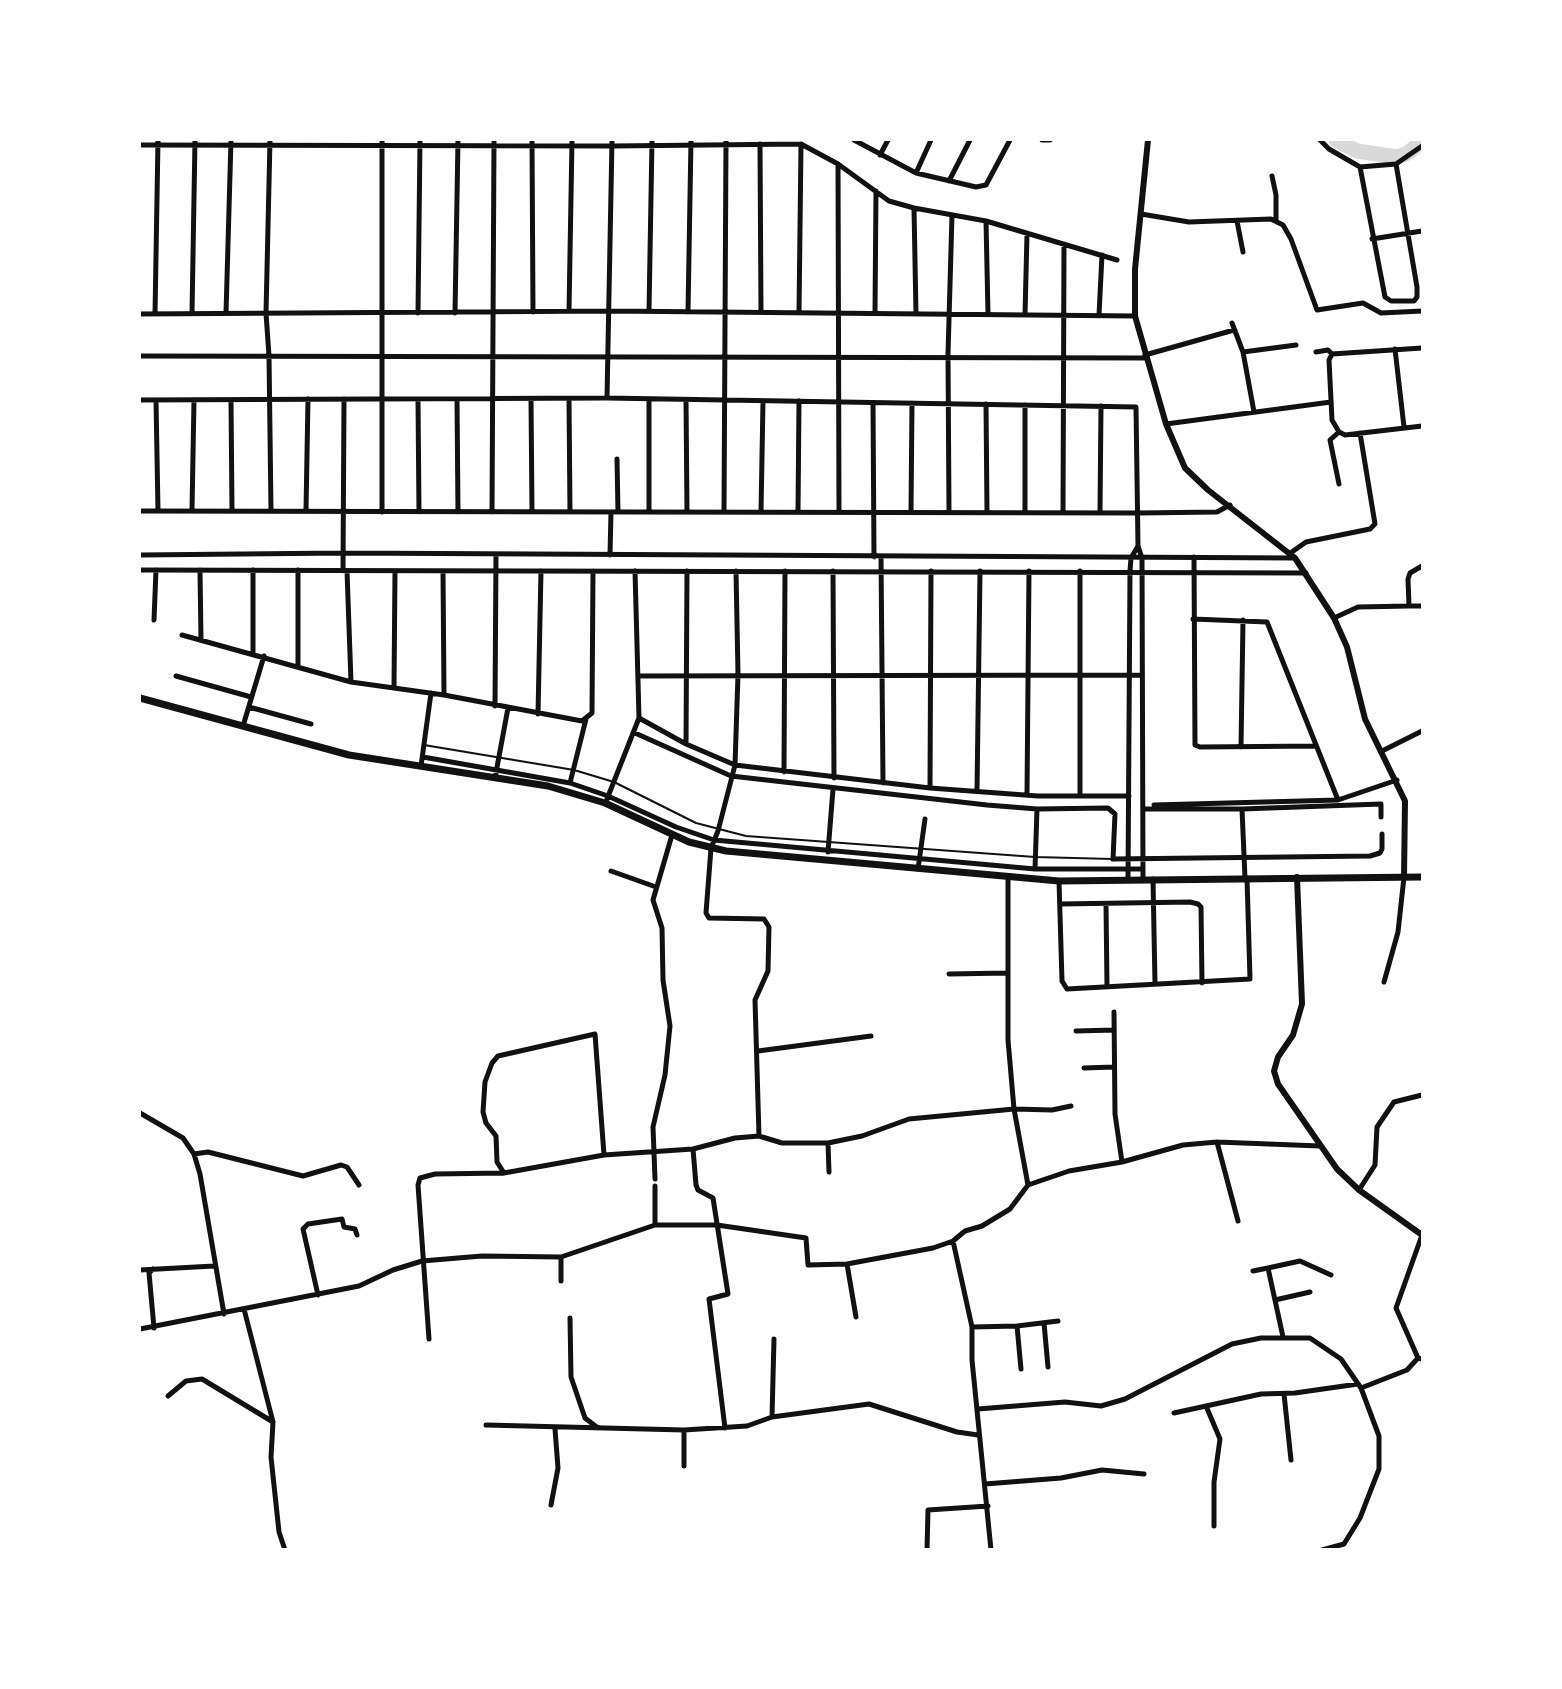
<!DOCTYPE html>
<style>
body{margin:0}
#map{position:relative;width:1562px;height:1689px;overflow:hidden;background:#fff;font-family:"Work Sans",sans-serif}
canvas{display:block}
.frame{position:absolute;inset:0;border:141px solid #fff;pointer-events:none}
</style>
<div id="map">
<canvas width="1562" height="1689"></canvas>
<div class="frame"></div>
</div>
<script>
const context = document.querySelector('canvas').getContext('2d');
context.lineJoin = 'round';
const toPath = rows => new Path2D(rows.map(r => 'M' + r).join(''));
function stroke(path, color, width, dash) { context.strokeStyle = color; context.lineWidth = width; context.lineCap = dash ? 'butt' : 'round'; context.setLineDash(dash || []); context.stroke(path); }
const river = toPath([
 [1336,140,1357,151,1397,157,1408,153,1422,141]
]);
const service = toPath([
 [424,745,574,770,614,782,696,823,746,836,1035,857,1113,859]
]);
const minor = toPath([
 [270,140,266,313,269,356,271,510],
 [382,140,382,512],
 [532,140,533,312],
 [854,140,916,173,976,187,986,185,1010,140],
 [1042,140,1050,140],
 [1320,140,1329,149,1360,167,1385,297,1391,301,1414,301,1417,297,1417,287,1396,164,1360,167],
 [760,144,761,312],
 [140,145,612,146,801,144,838,164,889,201,914,208,986,221,1117,260],
 [880,155,888,140],
 [838,164,839,512],
 [1396,164,1422,146],
 [916,173,931,140],
 [1272,176,1276,195,1276,221],
 [949,181,970,140],
 [914,208,916,314],
 [1141,214,1189,222,1271,219,1283,225,1291,239,1317,310,1363,303,1381,313,1422,311],
 [986,221,988,314],
 [1237,221,1243,252],
 [1372,239,1422,231],
 [569,311,572,140],
 [649,311,652,140],
 [688,312,691,140],
 [192,313,195,140],
 [226,313,231,140],
 [418,313,420,140],
 [455,313,458,140],
 [799,313,801,144],
 [875,313,876,191],
 [140,314,610,311,1135,316],
 [155,314,158,140],
 [1025,315,1027,234],
 [1099,315,1102,255],
 [1232,323,1243,352,1254,412],
 [1422,348,1332,354,1329,360,1332,420,1339,432,1345,435,1422,426],
 [1395,349,1404,427],
 [1243,352,1296,345],
 [1316,352,1328,350,1332,354],
 [1145,355,1234,330],
 [140,356,1145,358],
 [607,398,612,140],
 [418,399,419,512],
 [457,399,458,512],
 [531,399,532,512],
 [569,399,570,512],
 [140,400,607,398,1136,407,1138,546],
 [156,400,158,511],
 [231,400,232,510],
 [686,400,687,512],
 [873,403,874,557],
 [986,404,987,512],
 [1025,405,1025,512],
 [1166,424,1331,402],
 [617,459,618,512],
 [1339,484,1330,440,1339,432],
 [192,510,194,400],
 [306,510,308,399],
 [140,511,1139,513,1217,512,1230,505],
 [492,512,494,140],
 [649,512,649,399],
 [724,512,726,140],
 [761,512,763,401],
 [798,512,799,401],
 [911,512,912,403],
 [949,512,948,354,952,215],
 [1100,512,1101,406],
 [1063,513,1064,245],
 [1289,554,1306,542,1370,529,1375,524,1360,433],
 [140,555,343,553,1295,558],
 [610,555,611,512],
 [881,556,883,783],
 [1194,557,1195,745,1200,747,1316,746],
 [140,570,1306,573],
 [200,570,201,640],
 [298,570,298,665],
 [343,571,344,399],
 [347,571,351,682],
 [443,571,444,695],
 [736,571,738,674,735,765,718,831,711,848,706,913,709,918,764,919,769,927,768,971,755,1000,759,1136],
 [833,571,834,778],
 [1409,606,1422,606],
 [1334,618,1358,607,1409,606,1408,579,1410,573,1422,566],
 [1193,619,1267,622,1338,800],
 [154,620,156,570],
 [182,635,351,682,444,695,582,721,592,713,593,571],
 [253,653,253,570],
 [176,676,251,697],
 [638,676,1141,675],
 [394,687,395,571],
 [495,706,496,556],
 [249,707,311,724],
 [538,714,541,571],
 [639,718,686,744,735,765,930,788,1038,796,1129,796],
 [243,726,264,656],
 [635,733,731,776,987,805,1037,809,1108,808,1115,814,1113,859,1370,856,1380,853,1382,849,1382,834],
 [686,744,687,571],
 [1241,747,1243,620],
 [1382,751,1422,731],
 [423,757,570,783,608,796,676,827,714,840,1035,869,1143,869],
 [421,766,431,693],
 [784,772,785,571],
 [495,778,508,708],
 [570,783,586,719],
 [930,788,931,571],
 [977,791,980,571],
 [1027,795,1029,571],
 [1080,796,1080,571],
 [607,799,639,718,635,571],
 [1154,805,1338,800,1397,780],
 [1144,809,1242,809,1381,804,1381,817],
 [1242,809,1245,878],
 [828,852,833,789],
 [918,869,925,819],
 [1035,869,1037,809],
 [611,871,656,887],
 [1008,878,1008,1040,1014,1109,1028,1185],
 [1153,879,1155,984],
 [1128,880,1130,571,1131,558,1138,546,1142,558,1143,879],
 [1059,881,1062,981,1067,989,1250,979,1247,878],
 [1060,904,1190,902,1198,904,1201,907,1202,983],
 [1106,904,1107,987],
 [949,974,1008,973],
 [1384,982,1398,932,1404,877],
 [1114,1012,1115,1114,1122,1162],
 [1076,1031,1114,1030],
 [758,1051,871,1036],
 [1084,1068,1114,1067],
 [140,1113,183,1138,194,1154,200,1174,224,1314],
 [1217,1142,1238,1221],
 [828,1143,829,1172],
 [693,1149,696,1185,698,1190,713,1198,728,1294,709,1299,725,1428],
 [194,1154,208,1152,303,1176,341,1165,347,1167,359,1185],
 [504,1173,497,1162,496,1136,486,1123,483,1112,485,1082,492,1063,498,1056,595,1034,604,1155],
 [655,1179,653,1127,665,1075,670,1026,663,980,662,928,653,900,672,835],
 [655,1186,655,1225],
 [1359,1190,1375,1165,1377,1127,1394,1102,1422,1095],
 [953,1241,972,1327,972,1360,991,1550],
 [847,1264,856,1317],
 [153,1269,149,1273,154,1328],
 [140,1270,214,1266],
 [1253,1271,1268,1268],
 [561,1281,561,1257],
 [318,1295,303,1229,308,1224,342,1219,344,1227,355,1229,357,1235],
 [1275,1300,1310,1292],
 [244,1309,273,1422,271,1457,279,1532,285,1550],
 [570,1318,571,1377,585,1418,598,1428],
 [1044,1323,1048,1367],
 [1017,1326,1021,1369],
 [972,1327,1017,1326,1058,1321],
 [140,1329,359,1286,393,1270,422,1261,482,1256,561,1257,655,1225,717,1225,806,1238,808,1265,847,1264,933,1248,953,1241,965,1231,982,1226,1010,1209,1028,1185,1069,1171,1122,1162,1183,1145,1217,1142,1320,1146],
 [1283,1337,1268,1268,1300,1261,1331,1275],
 [429,1339,418,1185,420,1178,435,1174,504,1173,604,1155,693,1149,735,1138,759,1136,782,1143,828,1143,862,1136,909,1119,1014,1109,1052,1110,1071,1106],
 [1418,1358,1396,1308,1422,1235],
 [1284,1394,1291,1460],
 [168,1396,186,1381,202,1379,273,1422],
 [1206,1406,1220,1439,1214,1482,1214,1526],
 [978,1409,1065,1402,1101,1406,1125,1399,1232,1344,1261,1338,1310,1338,1341,1359,1361,1388],
 [1174,1413,1261,1394,1295,1393,1358,1384],
 [772,1417,774,1339],
 [486,1425,684,1430,747,1426,772,1417,869,1404,957,1432,978,1435],
 [684,1466,684,1430],
 [985,1484,1061,1478,1102,1470,1144,1474],
 [551,1505,558,1468,555,1429],
 [927,1550,928,1510,988,1506],
 [1322,1550,1344,1544,1360,1518,1379,1469,1379,1436,1361,1388,1407,1370,1418,1358,1422,1359]
]);
const tertiary = toPath([
 [1148,140,1135,269,1135,316,1166,424,1185,468,1208,490,1295,558,1334,618,1347,647,1365,719,1405,801,1404,877],
 [1297,877,1302,1004,1293,1035,1278,1057,1274,1071,1278,1084,1337,1169,1359,1190,1422,1235]
]);
const secondary = toPath([
 [140,698,349,755,548,786,605,803,689,842,726,851,1059,881,1422,877]
]);
stroke(river, '#d9d9d9', 15);
stroke(service, '#111', 2);
stroke(minor, '#111', 5);
stroke(tertiary, '#111', 6);
stroke(secondary, '#111', 7);
</script>
